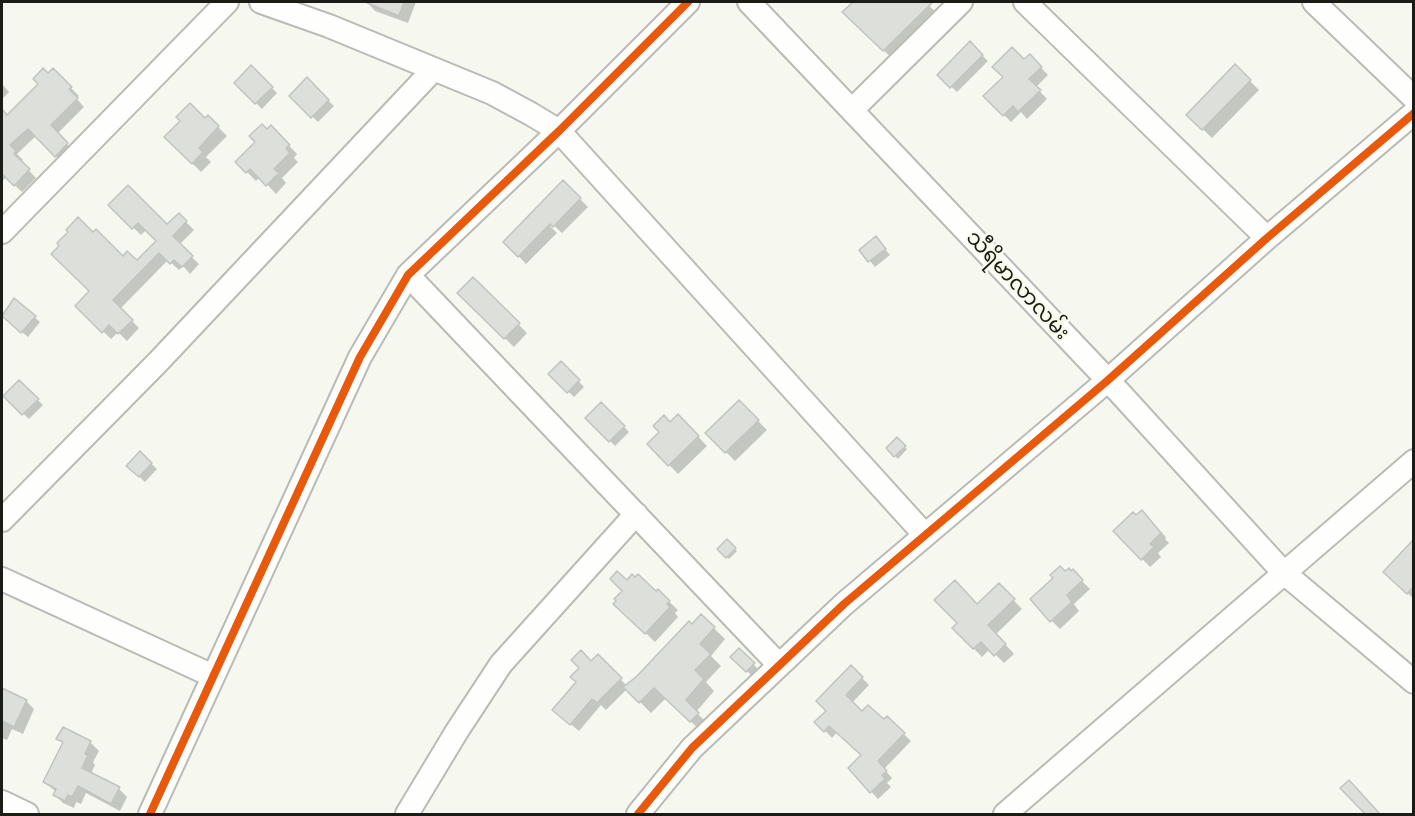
<!DOCTYPE html>
<meta charset="utf-8">
<style>
body{margin:0}
#map{position:relative;width:1415px;height:816px;overflow:hidden;background:#f6f8f0;font-family:Roboto,sans-serif}
canvas{display:block}
.frame{position:absolute;inset:0;border:3px solid #1c1c17;pointer-events:none}
</style>
<div id="map">
<canvas width="1415" height="816"></canvas>
<div class="frame"></div>
</div>
<script>
const context = document.querySelector('canvas').getContext('2d');
context.lineJoin = 'round';
function fillPath(path, color) { context.fillStyle = color; context.fill(path, 'evenodd'); }
const toPath = rows => new Path2D(rows.map(r => 'M' + r).join(''));
function stroke(path, color, width, dash) { context.strokeStyle = color; context.lineWidth = width; context.lineCap = dash ? 'butt' : 'round'; context.setLineDash(dash || []); context.stroke(path); }
function label(font, color, halo, rows, align = 'center') {
  context.font = font + ' Roboto,"Noto Sans Myanmar",sans-serif'; context.lineWidth = 5; context.setLineDash([]); context.textBaseline = 'middle'; context.strokeStyle = halo; context.fillStyle = color; for (const [text, x, y, turn = 0] of rows) {
    context.save(); context.translate(x, y); context.rotate((+turn || 0) * Math.PI / 180); context.textAlign = isNaN(turn) ? turn : align; if (halo) context.strokeText(text, 0, 0); context.fillText(text, 0, 0); context.restore();
  }
}
const shadow = toPath([
 [367,2,416,2,408,23,375,11],
 [863,2,925,2,938,14,893,59,852,21,858,7],
 [970,44,988,61,957,92,939,75],
 [1030,56,1048,75,1036,87,1047,99,1027,119,1021,112,1011,122,985,96],
 [1235,66,1259,90,1212,138,1188,115],
 [251,67,277,93,262,109,236,83],
 [53,70,79,96,76,98,84,107,57,134,75,152,64,164,36,136,17,154,23,160,21,162,36,178,22,192,6,177,2,182,2,111,7,117],
 [307,80,334,106,318,122,291,96],
 [2,84,9,92,2,99],
 [208,117,227,136,206,157,211,162,201,172,166,137,205,121],
 [271,127,297,154,294,158,298,162,282,178,286,183,276,194,260,177,256,181,237,162],
 [563,182,588,207,562,233,549,221,547,223,557,233,526,264,505,242],
 [110,205,167,226,179,215,194,230,179,245,199,264,190,274,183,266,179,270,168,260,120,309,139,328,127,341,118,332,111,339,77,306,123,258,137,262,158,241,147,229,141,235],
 [881,244,890,255,875,267,861,250],
 [473,279,527,333,514,347,459,293],
 [15,300,40,322,28,337,2,315],
 [561,363,584,387,574,397,550,374],
 [19,382,43,405,29,419,5,396],
 [739,402,767,430,735,461,707,433],
 [602,404,629,432,615,446,588,418],
 [678,416,707,446,678,474,649,444],
 [897,439,907,449,898,459,888,448],
 [140,453,157,469,145,482,128,466],
 [1142,512,1166,537,1165,539,1169,543,1158,553,1161,557,1150,567,1115,531],
 [727,541,737,551,729,559,719,549],
 [1411,545,1414,547,1414,599,1385,572],
 [1065,573,1081,580,1090,589,1074,604,1079,611,1060,629,1051,620],
 [627,582,656,594,658,591,678,610,675,613,678,617,655,642,615,604,624,591],
 [999,585,1022,609,996,634,1014,654,1004,663,990,649,982,657,954,628],
 [701,616,725,639,711,656,721,666,706,682,714,691,696,712,709,725,702,732,666,698,651,713,627,689,606,710,601,705,579,731,562,717,578,682,598,656,627,686],
 [739,650,759,670,753,677,733,657],
 [851,667,869,685,852,703,862,713,884,722,887,718,911,741,884,769,892,778,887,783,891,787,878,799,850,768,863,756,837,732,832,738,817,722,828,711],
 [2,691,26,701,34,709,23,734,12,729,7,740,2,738],
 [63,729,91,743,99,751,93,762,95,765,91,774,119,789,127,797,120,811,86,793,81,804,76,802,74,808,63,803,55,795,56,792,45,782,64,744,58,738]
]);
const building = toPath([
 [365,2,404,2,399,16,365,2],
 [853,2,933,2,883,51,842,12,853,2],
 [970,41,983,55,950,88,937,75,970,41],
 [1012,47,1024,59,1030,54,1042,67,1029,79,1041,90,1018,112,1013,106,1003,116,983,96,1003,77,992,67,1012,47],
 [1235,64,1251,80,1202,130,1186,115,1235,64],
 [251,65,273,87,255,104,234,83,251,65],
 [43,68,48,73,53,68,72,87,69,89,78,98,51,125,68,143,55,157,28,129,10,145,16,151,14,154,30,169,14,186,2,174,2,109,7,115,38,84,33,79,43,68],
 [307,77,329,100,311,118,289,96,307,77],
 [190,103,205,118,208,115,219,126,199,148,203,152,192,164,164,137,180,121,176,117,190,103],
 [262,124,267,129,271,125,290,145,286,148,290,153,274,169,279,173,266,186,250,169,246,173,235,162,255,142,249,136,262,124],
 [563,180,581,198,553,227,550,224,518,257,503,242,563,180],
 [128,185,167,224,179,213,187,221,173,236,193,256,182,267,174,260,170,264,159,253,113,300,133,320,118,334,109,325,102,333,75,306,89,291,51,254,59,246,57,243,68,232,66,230,78,217,93,232,96,229,123,256,127,251,137,260,156,241,138,223,132,229,108,205,128,185],
 [876,236,886,249,868,262,859,250,876,236],
 [473,277,520,323,504,339,457,293,473,277],
 [14,298,36,316,21,333,2,316,14,298],
 [561,361,580,380,567,393,548,374,561,361],
 [19,380,39,399,22,415,3,396,19,380],
 [739,400,759,420,725,453,705,433,739,400],
 [601,402,625,426,609,442,585,418,601,402],
 [678,414,699,436,668,466,647,444,659,432,653,426,664,415,670,422,678,414],
 [897,437,906,446,894,457,886,448,897,437],
 [140,451,152,463,139,477,126,466,140,451],
 [1142,510,1161,533,1150,544,1154,547,1141,560,1113,531,1133,512,1136,515,1142,510],
 [727,539,736,548,726,558,717,549,727,539],
 [1413,540,1413,587,1407,594,1383,572,1413,540],
 [1060,566,1065,571,1069,568,1071,571,1073,569,1083,580,1067,595,1072,602,1050,622,1030,599,1053,578,1050,575,1060,566],
 [617,571,627,580,632,574,635,577,638,574,656,591,658,589,670,601,667,604,670,607,645,634,613,604,616,601,614,599,622,591,610,579,617,571],
 [955,580,977,604,999,583,1015,599,988,625,1006,644,994,656,981,642,973,649,952,628,957,623,934,600,955,580],
 [701,614,715,627,700,644,711,654,695,670,704,679,686,700,699,713,690,722,654,688,639,703,623,687,636,677,689,621,692,624,701,614],
 [739,648,755,663,746,672,730,657,739,648],
 [581,650,591,661,598,654,622,678,597,703,592,699,570,725,552,710,576,682,570,677,579,668,571,660,581,650],
 [851,665,863,677,846,695,862,711,868,705,884,719,887,716,905,733,878,761,887,771,882,775,885,779,870,793,848,768,861,755,829,726,824,732,814,722,826,711,816,701,851,665],
 [2,688,27,700,14,727,2,721,2,688],
 [63,727,91,741,85,754,88,755,82,768,120,787,111,804,78,786,72,797,68,795,65,801,53,795,56,789,43,782,63,742,56,739,63,727],
 [1349,780,1380,814,1365,814,1340,788,1349,780]
]);
const minor = toPath([
 [261,2,329,26,492,93,531,114,559,131,924,534],
 [749,2,1119,392,1283,572,1414,682],
 [1025,2,1267,238],
 [1314,2,1414,98],
 [852,110,961,2],
 [2,232,227,2],
 [408,275,779,665],
 [2,520,157,363,434,69],
 [2,579,213,676],
 [2,802,27,814],
 [150,814,360,357,408,275,559,131,688,2],
 [407,814,457,731,501,664,636,514],
 [638,814,692,748,844,604,1107,381,1267,238,1414,113],
 [1005,814,1414,461]
]);
const cycleway = toPath([
 [150,814,360,357,408,275,559,131,688,2],
 [638,814,692,748,844,604,1107,381,1267,238,1414,113]
]);
const streetNames = [
 ["သီရိမာလာလမ်း",1017,286,47]
];
fillPath(shadow, '#0003');
fillPath(building, '#dcdfda');
stroke(building, '#c1c4be', 1.5);
stroke(minor, '#babbb5', 26);
stroke(minor, '#fefefd', 22);
stroke(cycleway, '#e8590c', 8);
label('21px', '#1c1c17', '#f8fbec', streetNames);
</script>
